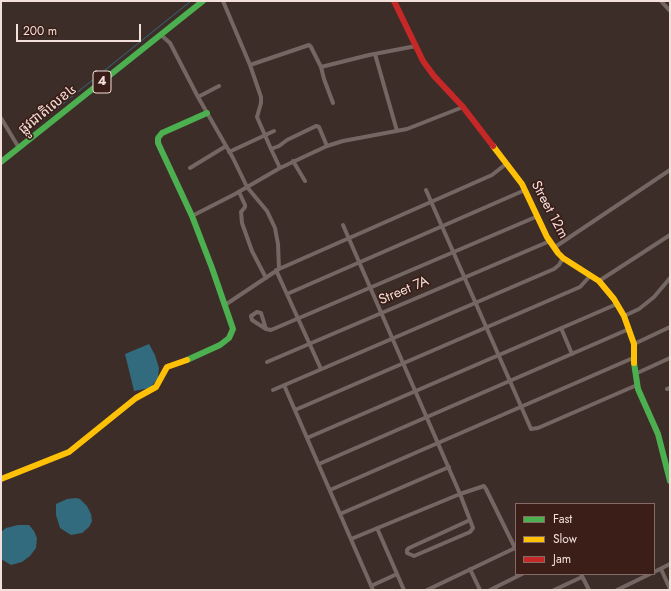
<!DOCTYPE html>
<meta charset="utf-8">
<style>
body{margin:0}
#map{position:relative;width:671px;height:591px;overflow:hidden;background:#3d2d28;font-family:Jost,sans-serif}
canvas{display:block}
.frame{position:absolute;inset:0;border:2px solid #f4e0db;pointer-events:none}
.legend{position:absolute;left:515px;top:503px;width:140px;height:72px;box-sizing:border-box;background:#3a1e17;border:1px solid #846c65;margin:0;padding:5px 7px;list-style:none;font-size:12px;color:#f4e0db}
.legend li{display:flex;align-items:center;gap:8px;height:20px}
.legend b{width:20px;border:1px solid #846c65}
.scale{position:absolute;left:16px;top:24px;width:125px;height:18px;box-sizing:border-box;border:2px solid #f4e0db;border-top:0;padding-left:5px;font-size:12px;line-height:14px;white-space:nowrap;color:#f4e0db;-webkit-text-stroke:3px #3a1e17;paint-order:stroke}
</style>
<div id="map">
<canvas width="671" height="591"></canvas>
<div class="frame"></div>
<ul class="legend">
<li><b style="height:5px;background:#4caf50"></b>Fast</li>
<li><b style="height:5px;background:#ffc107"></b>Slow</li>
<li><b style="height:5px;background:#c62828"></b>Jam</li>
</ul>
<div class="scale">200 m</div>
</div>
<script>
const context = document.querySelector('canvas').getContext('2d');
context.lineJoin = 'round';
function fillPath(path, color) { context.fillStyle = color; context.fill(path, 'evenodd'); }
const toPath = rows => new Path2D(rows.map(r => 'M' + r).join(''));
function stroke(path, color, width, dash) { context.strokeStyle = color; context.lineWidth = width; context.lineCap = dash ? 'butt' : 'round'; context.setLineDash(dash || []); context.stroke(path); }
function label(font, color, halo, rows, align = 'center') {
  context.font = font + ' Jost,"Noto Sans Khmer",sans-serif'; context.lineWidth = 3.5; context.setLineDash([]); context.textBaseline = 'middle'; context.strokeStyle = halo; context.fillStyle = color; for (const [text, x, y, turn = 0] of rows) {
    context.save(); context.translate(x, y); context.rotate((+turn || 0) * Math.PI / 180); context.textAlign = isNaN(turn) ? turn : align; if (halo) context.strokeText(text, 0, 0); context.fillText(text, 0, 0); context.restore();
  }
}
const water = toPath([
 [149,344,155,355,159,368,158,378,150,388,134,391,125,354],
 [76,498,80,499,87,506,91,514,92,521,89,527,82,533,71,535,60,528,56,515,56,504,67,499],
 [18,525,29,525,34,531,37,538,36,548,30,556,22,562,11,565,1,559,1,532,6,528]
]);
const stream = toPath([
 [39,123,191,1]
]);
const street = toPath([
 [223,1,250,65,261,97,261,103,257,117,271,149,279,146,287,140,316,126,319,127,327,146],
 [661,1,670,11],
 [161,35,170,43,198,97,233,158,247,187,267,211,275,228,278,244,279,269,225,305],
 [375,54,397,131],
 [250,65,309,45,311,47,321,67,324,79,333,103],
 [321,67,369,55,416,46],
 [198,97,219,86],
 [1,118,19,148],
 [271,149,280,168],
 [229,152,274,131],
 [293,161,305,181],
 [190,168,226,146],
 [426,190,531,429,538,428,637,385],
 [239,192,245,205,245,207,241,212,242,223,252,251,266,278],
 [192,216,235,194,280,168,327,146,343,141,407,129,463,107],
 [343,225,460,494,351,539],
 [555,247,670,170],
 [279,269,492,175,506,164],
 [276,270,321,369],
 [599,281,670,235],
 [287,294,525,190],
 [624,316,639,309,654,297,670,278],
 [561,328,572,354],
 [266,329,261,313,257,312,251,316,252,320,266,329,271,330,538,216],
 [634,344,670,327],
 [267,362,550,241],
 [635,374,670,358],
 [284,385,373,590],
 [667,389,670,388],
 [273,390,554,269,559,265,563,258],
 [295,410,580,287,590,276],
 [307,438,617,304],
 [319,464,629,329],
 [330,490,633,358],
 [340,514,449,467],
 [470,520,409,548,407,550,407,553,414,556,470,532,473,528,470,520,460,494,484,486,486,489,515,548],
 [377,528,404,590],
 [470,569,480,590],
 [661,569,670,589],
 [654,572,670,564],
 [581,574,589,590],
 [371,586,397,574],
 [427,590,515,548,516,549],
 [490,590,522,574],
 [554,590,582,577],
 [617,590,650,574]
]);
const fast = toPath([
 [1,162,203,1],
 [187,360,220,345,229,338,233,329,212,268,192,216,158,143,158,138,162,133,207,113],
 [634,363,638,389,658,434,670,481]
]);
const slow = toPath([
 [493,146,522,184,547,237,558,253,563,258,599,281,614,299,624,316,634,344,634,363],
 [1,479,69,452,136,398,156,387,167,367,187,360]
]);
const jam = toPath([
 [394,1,423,61,434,76,463,107,493,146]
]);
const shields = [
 [102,82,18]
];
const shieldNames = [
 ["4",102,82]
];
const streetNames = [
 ["ផ្លូវជាតិលេខ៤",48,110,-39],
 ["Street 12m",549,210,62],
 ["Street 7A",404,291,-23]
];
fillPath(water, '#326a7e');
stroke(stream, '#326a7e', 1);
stroke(street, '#746663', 4);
stroke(fast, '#4caf50', 6);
stroke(slow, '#ffc107', 6);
stroke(jam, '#c62828', 6);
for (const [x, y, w] of shields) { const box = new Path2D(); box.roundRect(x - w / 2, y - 11, w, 22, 3); context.fillStyle = '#3a1e17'; context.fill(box); stroke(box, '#f4e0db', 1); }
label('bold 13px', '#f4e0db', null, shieldNames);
label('14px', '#f4e0db', '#3a1e17', streetNames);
</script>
